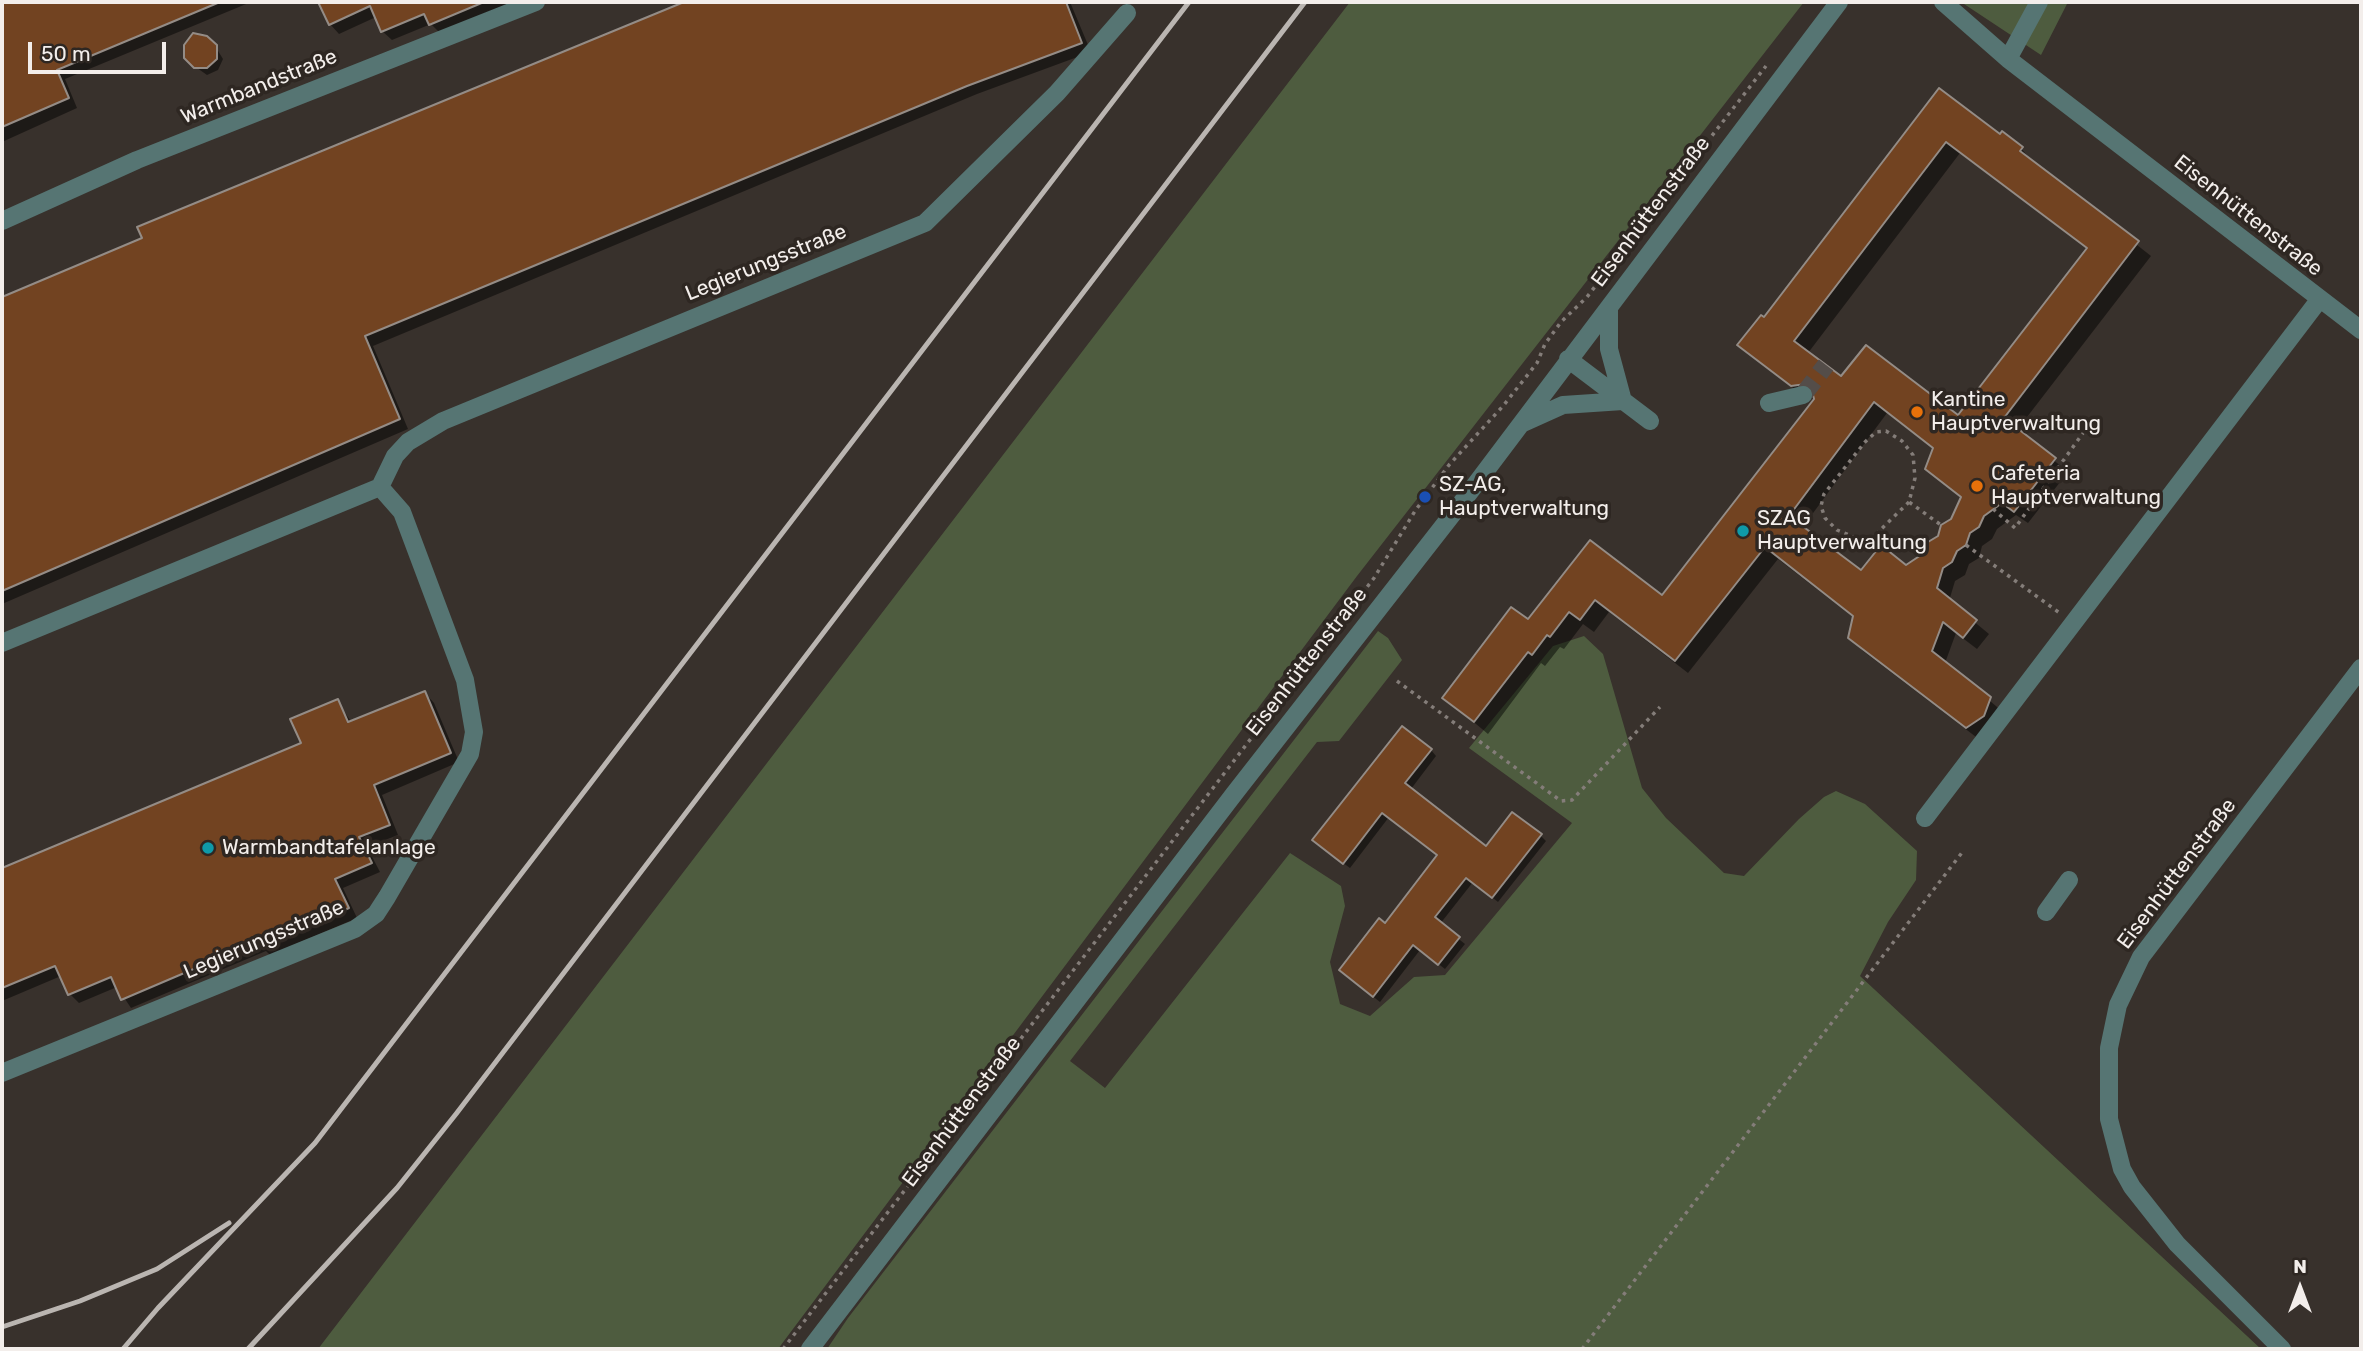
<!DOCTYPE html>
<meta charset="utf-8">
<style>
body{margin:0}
#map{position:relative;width:2363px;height:1351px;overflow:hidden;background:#38312c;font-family:Rubik,sans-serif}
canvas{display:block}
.frame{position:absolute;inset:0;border:4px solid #f3eeeb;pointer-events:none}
.north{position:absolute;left:2265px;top:1253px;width:70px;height:70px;-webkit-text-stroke:5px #2e2722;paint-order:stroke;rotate:0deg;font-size:19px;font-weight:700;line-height:28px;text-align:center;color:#f3eeeb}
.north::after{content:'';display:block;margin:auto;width:24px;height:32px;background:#f3eeeb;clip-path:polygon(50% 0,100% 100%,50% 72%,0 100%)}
.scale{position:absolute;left:28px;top:42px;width:138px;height:32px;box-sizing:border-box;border:4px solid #f3eeeb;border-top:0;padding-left:9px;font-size:21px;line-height:24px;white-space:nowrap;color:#f3eeeb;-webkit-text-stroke:5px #2e2722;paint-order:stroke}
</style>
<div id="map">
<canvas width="2363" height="1351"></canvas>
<div class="frame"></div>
<div class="north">N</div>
<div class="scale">50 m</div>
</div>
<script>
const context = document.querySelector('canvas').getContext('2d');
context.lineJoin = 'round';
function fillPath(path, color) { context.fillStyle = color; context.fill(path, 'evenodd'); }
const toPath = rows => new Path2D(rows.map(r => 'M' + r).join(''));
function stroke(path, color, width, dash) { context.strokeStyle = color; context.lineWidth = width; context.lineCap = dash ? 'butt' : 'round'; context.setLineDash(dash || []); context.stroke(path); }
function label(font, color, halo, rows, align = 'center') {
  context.font = font + ' Rubik,sans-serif'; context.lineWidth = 7; context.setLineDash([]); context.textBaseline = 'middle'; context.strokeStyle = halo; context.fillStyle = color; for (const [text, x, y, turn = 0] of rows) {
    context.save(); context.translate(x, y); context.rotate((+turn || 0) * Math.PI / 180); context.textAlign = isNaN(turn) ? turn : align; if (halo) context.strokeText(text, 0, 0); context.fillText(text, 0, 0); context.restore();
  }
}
const green = toPath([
 [1350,2,1804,2,1357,576,778,1349,318,1349],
 [1961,2,2068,2,2041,55],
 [1378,631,1388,638,1402,660,1339,741,1317,742,1070,1061,1105,1088,1290,853,1341,886,1345,906,1330,962,1340,1004,1370,1016,1414,977,1445,975,1572,823,1469,748,1553,646,1584,636,1603,654,1642,788,1666,818,1724,873,1744,876,1799,819,1824,797,1836,791,1865,804,1917,851,1916,880,1888,922,1860,976,2261,1349,827,1349,848,1318]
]);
const shadow = toPath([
 [2,2,251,2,65,79,77,108,2,142],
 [320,2,516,2,440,33,431,24,392,40,382,31,376,17,339,34,330,24],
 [688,2,1070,2,1091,52,977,94,373,346,408,429,2,604,2,299,144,239,140,228],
 [212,41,223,59,218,70,207,75,190,63],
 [1939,91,2000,137,2021,148,2033,163,2151,256,2017,430,2068,472,2028,523,2016,515,1997,529,1992,539,1982,546,1979,558,1969,564,1965,575,1955,581,1949,601,1989,634,1977,649,1956,633,1945,663,2003,712,1980,740,1863,651,1849,637,1854,618,1778,559,1688,673,1609,612,1594,632,1583,624,1564,649,1560,647,1545,666,1541,663,1488,734,1445,698,1529,621,1590,542,1662,597,1816,399,1806,398,1739,345,1764,319],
 [1960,153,2088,249,1958,418,1842,379,1808,353],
 [1887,413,1934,449,1927,469,1962,499,1952,520,1926,554,1906,567,1861,573,1802,528],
 [425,693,434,703,459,762,382,795,398,835,367,847,380,872,343,888,357,918,270,955,266,951,131,1008,117,987,79,1003,70,994,61,976,2,1001,2,870,304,744,337,701,352,723],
 [1431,750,1436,756,1411,789,1486,848,1540,835,1546,841,1498,902,1473,882,1440,924,1465,944,1445,969,1420,950,1380,1002,1347,976,1439,856,1389,817,1350,868,1320,846]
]);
const building = toPath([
 [2,2,220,2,57,70,69,98,2,127,2,2],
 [318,2,484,2,429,25,424,14,381,32,370,6,329,25,318,2],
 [684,2,1066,2,1082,43,967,86,365,336,400,419,2,591,2,297,142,238,137,227,684,2],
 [193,33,207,36,217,45,217,59,207,68,194,68,184,58,184,45,193,33],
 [1939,88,2000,134,2002,131,2023,147,2020,151,2139,241,2004,418,2056,458,2014,512,2002,503,1984,516,1979,527,1970,533,1966,545,1957,551,1952,562,1943,568,1937,588,1977,620,1963,638,1943,622,1932,651,1991,697,1984,716,1966,728,1848,638,1853,616,1765,547,1675,661,1595,600,1580,620,1569,612,1550,637,1547,635,1532,655,1528,652,1474,722,1442,698,1511,607,1528,619,1590,540,1662,595,1814,399,1811,387,1806,384,1791,386,1737,345,1761,315,1764,317,1939,88],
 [1946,142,2087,248,1958,415,1866,345,1841,376,1794,341,1946,142],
 [1874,402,1933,448,1925,469,1961,497,1951,519,1941,525,1938,536,1928,542,1924,553,1906,565,1881,545,1861,570,1789,516,1874,402],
 [425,691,451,753,374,785,390,825,359,837,372,863,335,879,349,908,260,947,257,942,121,1000,111,977,68,995,55,966,2,988,2,868,301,743,290,719,338,699,348,722,425,691],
 [1402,726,1432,749,1405,783,1486,846,1512,812,1542,834,1492,898,1466,878,1435,917,1460,937,1438,965,1413,945,1373,997,1339,970,1379,918,1385,923,1437,855,1382,813,1343,864,1312,840,1402,726]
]);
const minorTunnel = toPath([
 [1803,395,1826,365]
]);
const path = toPath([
 [1909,502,1872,538,1854,537,1837,530,1825,518,1821,506,1824,494,1865,442,1876,432,1886,431,1902,441,1913,455,1915,478,1909,502,1941,525],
 [1993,509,2015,528,2083,433],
 [1966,545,2061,614],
 [1397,681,1561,801,1572,800,1660,707],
 [783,1349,1374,578,1415,511,1449,465,1503,406,1537,363,1545,344,1561,322,1587,297,1766,66],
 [1582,1349,1964,850]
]);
const minor = toPath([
 [1943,2,2008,59,2361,330],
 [2008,59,2039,2],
 [2,221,137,160,536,2],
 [1568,359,1650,421],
 [1769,403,1803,395],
 [1523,423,1563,405,1623,401,1609,349,1609,308],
 [2,643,380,487,395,456,408,442,443,421,925,223,1057,93,1127,13],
 [1925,818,2319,300],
 [2046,912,2069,880],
 [2,1073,355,929,376,914,387,897,470,754,474,732,465,680,402,512,380,487],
 [810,1349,1234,794,1469,493,1839,2],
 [2282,1349,2177,1244,2132,1187,2122,1169,2109,1119,2109,1048,2118,1005,2141,957,2361,668]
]);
const rail = toPath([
 [2,1327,80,1301,157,1269,229,1223],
 [123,1349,158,1308,315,1143,1189,2],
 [248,1349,397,1188,456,1114,1305,2]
]);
const markers = [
 [1917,412,7,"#e8710a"],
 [1977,486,7,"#e8710a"],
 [1425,497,7,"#1a4fb4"],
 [1743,531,7,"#0f9aa8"],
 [208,848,7,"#0f9aa8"]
];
const streetNames = [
 ["Warmbandstraße",259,87,-22],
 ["Eisenhüttenstraße",1651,212,-53],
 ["Eisenhüttenstraße",2248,216,38],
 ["Legierungsstraße",766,263,-22],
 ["Eisenhüttenstraße",1307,662,-52],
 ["Eisenhüttenstraße",2177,874,-53],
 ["Legierungsstraße",264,940,-23],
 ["Eisenhüttenstraße",962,1112,-53]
];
const poiNames = [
 ["Kantine",1931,400],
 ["Hauptverwaltung",1931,424],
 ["Cafeteria",1991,474],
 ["Hauptverwaltung",1991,498],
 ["SZ-AG,",1439,485],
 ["Hauptverwaltung",1439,509],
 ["SZAG",1757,519],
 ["Hauptverwaltung",1757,543],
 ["Warmbandtafelanlage",222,848]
];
fillPath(green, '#4e5c3f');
fillPath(shadow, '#0007');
fillPath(building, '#724321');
stroke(building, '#948c86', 2);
stroke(minorTunnel, '#544d49', 18, [18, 9]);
stroke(path, '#847d79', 3.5, [3.5, 5]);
stroke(minor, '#567573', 18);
stroke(rail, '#bab5b1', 5);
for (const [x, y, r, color] of markers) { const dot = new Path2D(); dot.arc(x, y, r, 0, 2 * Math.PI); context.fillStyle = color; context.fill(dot); stroke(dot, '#2e2722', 2.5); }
label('21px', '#f3eeeb', '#2e2722', streetNames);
label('21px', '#f3eeeb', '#2e2722', poiNames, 'left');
</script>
